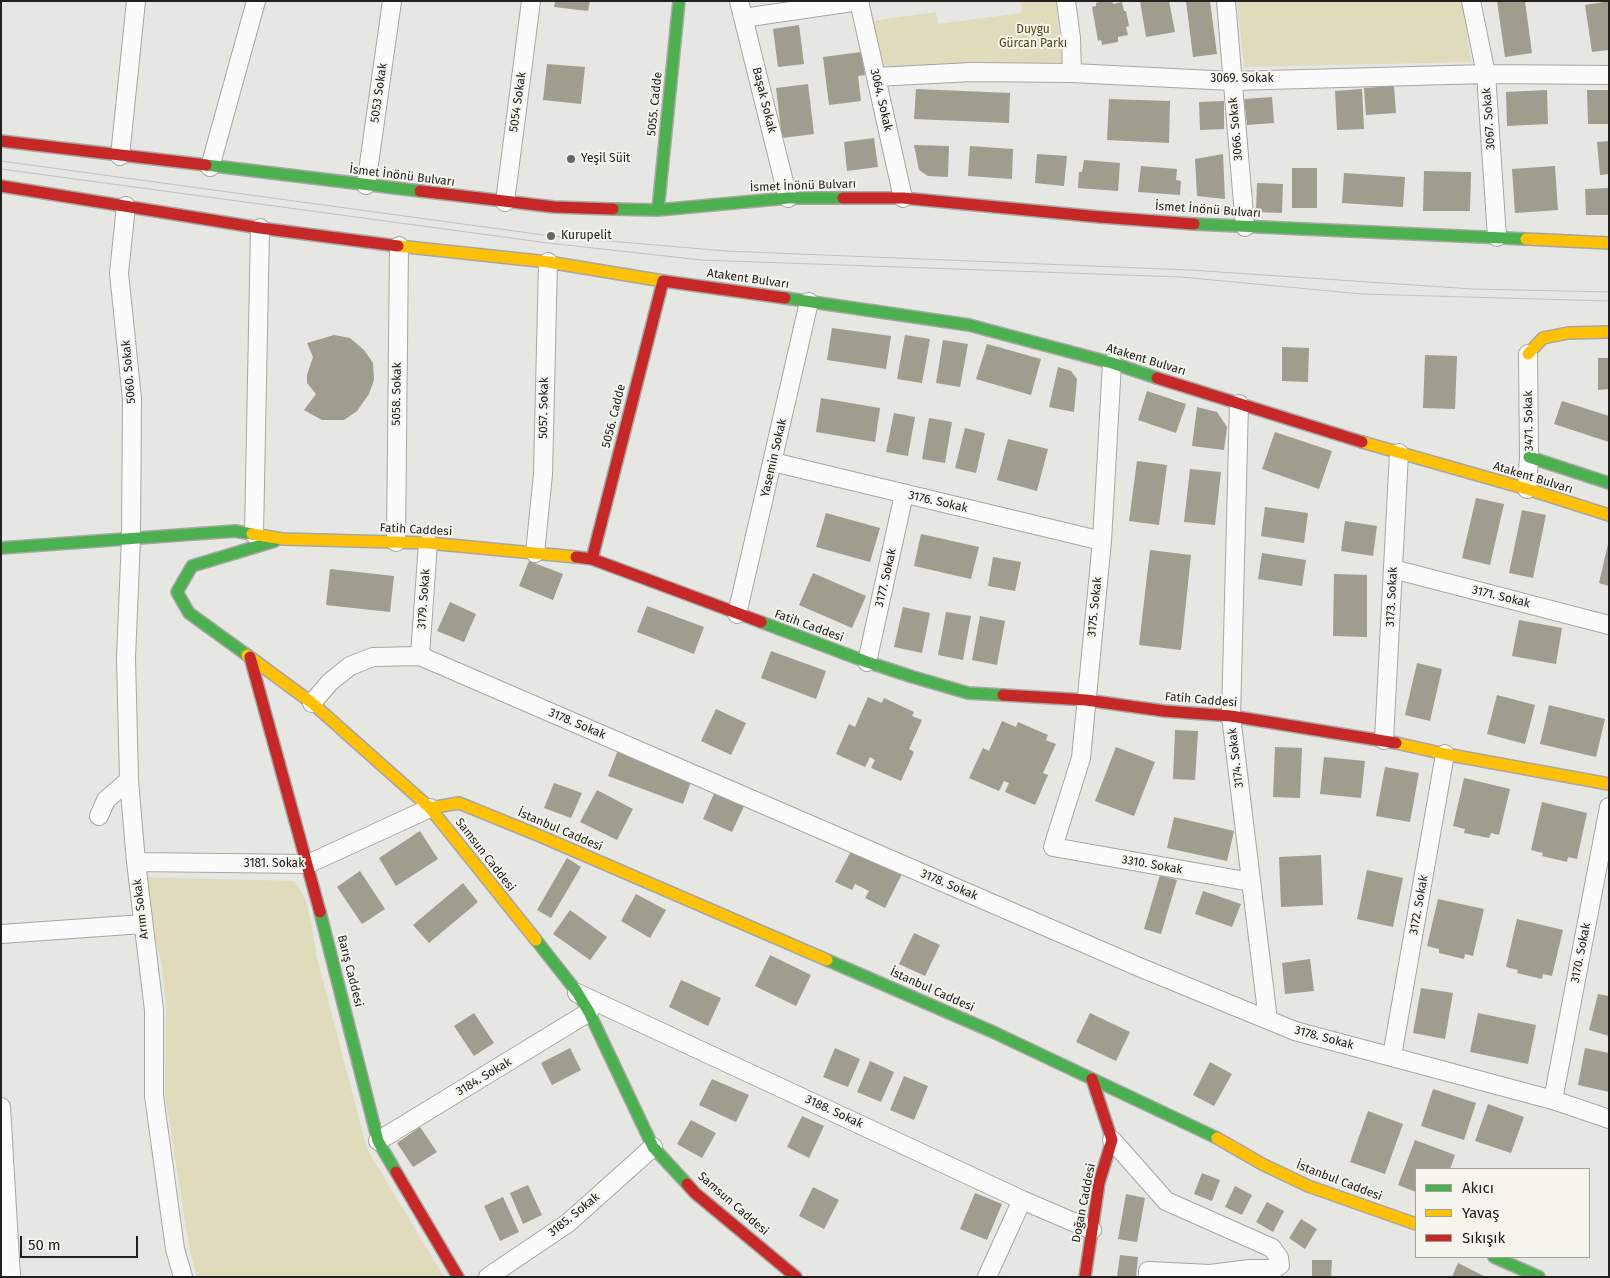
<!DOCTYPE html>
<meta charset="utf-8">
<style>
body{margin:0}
#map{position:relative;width:1610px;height:1278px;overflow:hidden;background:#e6e6e2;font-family:"Fira Sans",sans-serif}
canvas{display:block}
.frame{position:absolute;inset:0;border:2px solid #22211f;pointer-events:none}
.legend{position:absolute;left:1415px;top:1168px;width:175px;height:90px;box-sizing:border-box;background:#f5f4ed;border:1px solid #a1a09b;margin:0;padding:6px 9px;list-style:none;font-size:15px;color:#22211f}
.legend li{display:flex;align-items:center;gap:10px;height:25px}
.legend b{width:25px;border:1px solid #a1a09b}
.scale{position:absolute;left:20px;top:1236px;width:118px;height:22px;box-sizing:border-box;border:2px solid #22211f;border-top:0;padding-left:6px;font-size:15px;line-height:18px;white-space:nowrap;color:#22211f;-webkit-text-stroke:4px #f5f4ed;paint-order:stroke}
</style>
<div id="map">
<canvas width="1610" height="1278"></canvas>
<div class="frame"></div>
<ul class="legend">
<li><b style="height:6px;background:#4caf50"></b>Akıcı</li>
<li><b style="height:6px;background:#ffc107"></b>Yavaş</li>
<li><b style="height:6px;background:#c62828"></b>Sıkışık</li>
</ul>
<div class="scale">50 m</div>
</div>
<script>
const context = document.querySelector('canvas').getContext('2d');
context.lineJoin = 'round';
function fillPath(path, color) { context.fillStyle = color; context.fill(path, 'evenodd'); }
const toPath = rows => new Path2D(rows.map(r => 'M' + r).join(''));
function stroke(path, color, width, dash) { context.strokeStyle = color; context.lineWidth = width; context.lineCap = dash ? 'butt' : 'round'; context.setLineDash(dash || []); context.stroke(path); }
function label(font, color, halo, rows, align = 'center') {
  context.font = font + ' "Fira Sans",sans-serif'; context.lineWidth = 4; context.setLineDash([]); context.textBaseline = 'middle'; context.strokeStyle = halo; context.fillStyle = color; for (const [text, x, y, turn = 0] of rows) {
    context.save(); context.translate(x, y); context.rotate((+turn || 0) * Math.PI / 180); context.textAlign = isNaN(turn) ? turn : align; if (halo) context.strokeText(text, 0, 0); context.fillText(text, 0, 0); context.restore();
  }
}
const green = toPath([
 [1026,1,1056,1,1062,63,882,68,873,21,936,12,938,24,1022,13,1021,2],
 [1237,1,1462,1,1471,62,1244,67],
 [142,877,294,881,307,902,317,958,367,1149,444,1277,197,1277,189,1247,165,1093,166,1010,162,967]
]);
const building = toPath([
 [555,1,590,1,588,11,554,7],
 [1103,1,1112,1,1113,4,1122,2,1124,11,1126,11,1129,26,1126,27,1128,35,1118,37,1118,42,1102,45,1101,40,1098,41,1092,7,1096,6,1096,3],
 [1140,1,1169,1,1175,32,1146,37],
 [1186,1,1210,1,1217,54,1193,57],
 [1497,1,1525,1,1532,53,1505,57],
 [1609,1,1609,50,1592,52,1585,5],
 [799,25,804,64,778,67,773,29],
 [861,52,865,75,858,76,861,101,829,105,823,57],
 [547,64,585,67,581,104,543,100],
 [808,84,814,134,782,138,776,88],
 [1394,86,1396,113,1366,115,1364,88],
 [916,89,1010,93,1009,123,914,119],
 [1362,89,1364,129,1337,130,1335,91],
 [1547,90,1548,124,1507,126,1506,92],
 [1587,90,1609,90,1609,124,1588,124],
 [1272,97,1274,123,1247,125,1244,99],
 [1109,99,1170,101,1169,143,1107,140],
 [1224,101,1224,129,1200,130,1199,102],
 [874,138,878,167,847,171,844,142],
 [1609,141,1609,174,1600,175,1597,142],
 [914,145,949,146,948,177,928,176,919,170],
 [970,146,1013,149,1012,179,968,176],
 [1037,154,1067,156,1064,186,1035,183],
 [1223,154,1225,199,1197,196,1195,159],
 [1084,160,1120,163,1118,191,1078,188,1079,172,1082,172],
 [1141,166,1177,169,1176,180,1181,181,1180,195,1138,192],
 [1555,166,1558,210,1515,213,1512,169],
 [1292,168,1317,168,1317,208,1292,208],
 [1424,171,1471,172,1470,211,1423,211],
 [1344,173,1405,177,1403,207,1342,203],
 [1257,183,1283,184,1282,213,1256,212],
 [1609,188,1609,215,1586,215,1585,189],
 [832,328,891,336,886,369,827,360],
 [334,335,350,338,364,350,373,363,374,380,369,394,357,411,344,420,322,420,304,410,316,394,307,383,307,375,313,357,307,343],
 [905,335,930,339,922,383,897,379],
 [943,340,968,344,960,387,936,383],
 [987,344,1041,359,1031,395,976,379],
 [1282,347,1309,348,1308,382,1282,381],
 [1425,355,1457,356,1455,409,1423,408],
 [1598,358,1609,358,1609,389,1598,390],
 [1058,367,1071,371,1077,379,1074,412,1049,407],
 [1147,391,1186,404,1176,433,1138,420],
 [821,398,880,408,875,442,816,432],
 [1562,401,1609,416,1609,442,1554,424],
 [1197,407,1217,412,1227,427,1224,450,1192,446],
 [894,413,915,417,908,456,886,452],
 [929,418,952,422,945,463,922,459],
 [965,428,985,433,976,473,955,468],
 [1275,432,1332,451,1319,489,1262,469],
 [1008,439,1048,449,1037,491,997,480],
 [1137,461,1167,465,1159,525,1129,521],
 [1190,469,1221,472,1215,525,1184,522],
 [1476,498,1504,504,1490,565,1462,558],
 [1265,507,1308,513,1304,543,1261,536],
 [1522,510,1546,515,1533,578,1509,573],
 [826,513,880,528,870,562,816,547],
 [1345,521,1377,526,1373,556,1341,551],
 [921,534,979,547,971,579,914,566],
 [1608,544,1609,544,1609,586,1599,583],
 [1150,550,1191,555,1181,650,1139,645],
 [1262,553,1306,560,1302,586,1258,579],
 [993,557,1021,562,1015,591,988,586],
 [529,561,563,574,553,600,519,586],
 [330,569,394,576,390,612,326,605],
 [813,573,866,596,852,628,799,605],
 [1334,574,1367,575,1367,637,1333,636],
 [450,602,476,614,464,642,437,631],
 [647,606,704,627,694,654,637,632],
 [903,607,930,613,922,653,894,647],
 [946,612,971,616,963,660,938,655],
 [980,616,1005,621,997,665,972,660],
 [1519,620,1562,628,1556,664,1512,656],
 [771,651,826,671,816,699,761,678],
 [1417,663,1442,669,1430,721,1405,715],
 [1497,695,1535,705,1525,744,1487,734],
 [868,697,882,703,884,698,914,712,912,716,922,720,909,749,914,752,901,781,871,768,875,760,870,757,865,767,836,754,849,724,855,727],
 [1549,705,1605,719,1596,757,1540,744],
 [716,709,746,723,731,755,701,741],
 [1002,721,1016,727,1018,722,1048,735,1046,740,1056,744,1043,773,1048,775,1035,805,1005,792,1009,783,1004,781,999,791,969,778,983,748,989,751],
 [1175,730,1198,731,1195,780,1173,779],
 [1116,747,1155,762,1134,816,1095,801],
 [1275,747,1302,748,1300,798,1273,797],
 [618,750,692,779,683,804,608,776],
 [1324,757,1365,761,1361,798,1320,794],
 [1385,767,1419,773,1410,822,1376,816],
 [1464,778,1510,789,1499,835,1491,833,1489,838,1464,833,1465,829,1453,826],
 [554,783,582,793,571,818,544,808],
 [716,789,746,802,732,832,703,819],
 [597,790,633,809,617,840,580,822],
 [1542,802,1587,813,1577,859,1568,857,1567,862,1542,856,1543,853,1531,850],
 [1174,817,1234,831,1227,861,1167,848],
 [420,831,438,859,396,886,379,858],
 [853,847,903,872,885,908,865,898,869,891,855,884,852,890,835,882],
 [1321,855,1323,905,1281,907,1279,857],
 [567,858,581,867,551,918,537,910],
 [1367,870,1403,878,1393,927,1357,919],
 [360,871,385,909,362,924,337,887],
 [1160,875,1177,880,1161,934,1144,929],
 [463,883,478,902,429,943,413,925],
 [1203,891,1241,904,1232,927,1195,914],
 [636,894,666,910,650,938,621,921],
 [1438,899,1484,909,1473,956,1465,954,1464,959,1439,953,1439,949,1427,946],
 [570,910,607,937,590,960,553,934],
 [1517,919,1563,930,1552,976,1543,974,1542,979,1517,973,1518,970,1506,967],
 [914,933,940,945,925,976,899,964],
 [770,955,811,975,796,1006,755,986],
 [1310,959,1314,991,1285,994,1282,963],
 [681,980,721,998,708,1026,669,1007],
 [1421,988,1453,993,1445,1039,1413,1033],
 [1598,994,1609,996,1609,1036,1589,1030],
 [474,1013,494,1043,474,1056,454,1026],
 [1090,1013,1130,1032,1116,1061,1076,1042],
 [1478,1013,1536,1025,1528,1064,1470,1052],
 [570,1048,581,1070,552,1085,541,1063],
 [835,1048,860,1059,848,1087,823,1077],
 [1585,1048,1609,1053,1609,1092,1578,1085],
 [870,1061,894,1072,881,1102,857,1092],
 [1210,1062,1232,1074,1214,1106,1193,1095],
 [904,1076,928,1086,914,1120,890,1110],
 [712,1079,749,1095,736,1122,699,1105],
 [1433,1089,1476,1103,1464,1140,1421,1126],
 [1488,1104,1524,1117,1511,1153,1475,1141],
 [1368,1111,1403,1124,1385,1174,1350,1162],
 [802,1116,824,1126,809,1158,787,1147],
 [691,1120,716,1133,702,1158,677,1144],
 [420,1127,437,1152,413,1167,397,1143],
 [1415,1140,1455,1155,1450,1169,1416,1169,1416,1192,1398,1185],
 [1202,1173,1220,1180,1212,1201,1194,1194],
 [528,1185,542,1215,523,1224,510,1193],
 [1235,1186,1252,1195,1242,1215,1225,1207],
 [813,1187,839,1200,824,1229,799,1216],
 [975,1193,1002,1204,987,1240,960,1229],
 [1126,1194,1145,1198,1137,1242,1118,1239],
 [503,1197,519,1232,500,1241,484,1206],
 [1267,1202,1284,1211,1273,1232,1256,1222],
 [1301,1219,1317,1229,1305,1249,1289,1238],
 [1120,1255,1138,1257,1136,1277,1117,1277],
 [1312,1260,1332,1260,1331,1277,1312,1277],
 [1458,1263,1486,1277,1452,1277]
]);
const street = toPath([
 [739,1,788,198],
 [1066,1,1071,38,1072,73],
 [1226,1,1245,227],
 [1471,1,1486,74,1497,237],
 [743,18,859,1,903,198],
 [876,77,972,72,1072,73,1232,81,1486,74,1609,75],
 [120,156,136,1],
 [210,167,256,1],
 [366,185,392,1],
 [505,202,531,1],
 [126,206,119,273,132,399,131,538,126,658,129,780,136,862,154,1010,154,1096,175,1249,183,1277],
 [1112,363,1102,541,1081,758,1053,847,1251,882],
 [1239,404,1231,716,1268,1020],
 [773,462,1102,541],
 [1527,489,1529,457,1528,354],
 [254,534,260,228],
 [396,542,399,246],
 [535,553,543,474,548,262],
 [1393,569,1609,625],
 [737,614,809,302],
 [420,656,428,543],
 [867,662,904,494],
 [312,703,330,682,350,666,373,657,420,656,1139,967,1295,1031,1553,1100,1609,1119],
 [1384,740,1399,453],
 [99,816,106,800,129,780],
 [136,862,308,864,430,808],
 [1,934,143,924],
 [577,993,1022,1200,1092,1230],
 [1392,1056,1445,754],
 [1553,1100,1609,807],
 [1,1107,11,1277],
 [1112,1140,1166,1201,1272,1248,1279,1258,1280,1265,1274,1269,1250,1269,1210,1274,1148,1271,1148,1277],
 [378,1141,589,1012],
 [488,1277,568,1223,653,1147],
 [987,1277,1022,1200]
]);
const fast = toPath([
 [206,165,420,191],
 [613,209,658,210,788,198,843,198],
 [658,210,679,1],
 [1194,224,1526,239],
 [785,298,969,325,1112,363,1157,378],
 [1529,457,1609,483],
 [1,548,235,531,252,534],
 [761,622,867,662,913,677,968,693,1003,695],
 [247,655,189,613,177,592,192,566,275,541],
 [320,912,378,1141,396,1172],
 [536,940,577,992,589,1012,653,1147,687,1184],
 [827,960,993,1032,1217,1138],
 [1494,1257,1539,1277]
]);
const slow = toPath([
 [1526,239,1609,243],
 [398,246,548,262,663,281],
 [1528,354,1543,338,1568,333,1609,332],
 [1362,442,1527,489,1609,515],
 [252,534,283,539,428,543,576,557],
 [247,655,312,703,430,808,536,940],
 [1396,743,1445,754,1609,784],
 [430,808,459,803,540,836,827,960],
 [1217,1138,1262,1164,1308,1186,1416,1224]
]);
const jam = toPath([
 [1,141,206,165],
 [1,186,260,228,398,246],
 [420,191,554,207,613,209],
 [843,198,903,198,1100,217,1194,224],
 [1157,378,1362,442],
 [576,557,592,559,761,622],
 [592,559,663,281,785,298],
 [250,657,320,912],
 [1003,695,1086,700,1164,711,1231,716,1396,743],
 [396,1172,458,1277],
 [687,1184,695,1193,796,1277],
 [1085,1277,1099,1183,1112,1140,1092,1079]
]);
const tram = toPath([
 [1,161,551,236,726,251,1190,270,1473,289,1609,292],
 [1,169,548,243,701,260,1181,277,1362,294,1609,301]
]);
const markers = [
 [571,159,5,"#676663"],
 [551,236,5,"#676663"]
];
const parkNames = [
 ["Duygu",1033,30],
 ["Gürcan Parkı",1033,44]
];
const streetNames = [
 ["3069. Sokak",1242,79],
 ["5053 Sokak",379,93,-82],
 ["Başak Sokak",764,100,76],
 ["3064. Sokak",881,100,77],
 ["5054 Sokak",518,102,-82],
 ["5055. Cadde",655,104,-84],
 ["3067. Sokak",1489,119,-94],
 ["3066. Sokak",1236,129,-95],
 ["İsmet İnönü Bulvarı",402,176,7],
 ["İsmet İnönü Bulvarı",803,186,-2],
 ["İsmet İnönü Bulvarı",1208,210,4],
 ["Atakent Bulvarı",748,279,8],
 ["Atakent Bulvarı",1146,360,17],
 ["5060. Sokak",129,372,-95],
 ["5058. Sokak",397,394,-89],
 ["5057. Sokak",544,408,-89],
 ["5056. Cadde",614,416,-76],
 ["3471. Sokak",1529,421,-91],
 ["Yasemin Sokak",774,458,-77],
 ["Atakent Bulvarı",1533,478,17],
 ["3176. Sokak",938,502,13],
 ["Fatih Caddesi",416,530,3],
 ["3177. Sokak",886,578,-77],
 ["3173. Sokak",1392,597,-87],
 ["3171. Sokak",1501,597,14],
 ["3179. Sokak",424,599,-86],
 ["3175. Sokak",1095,607,-84],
 ["Fatih Caddesi",809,626,20],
 ["Fatih Caddesi",1201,700,5],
 ["3178. Sokak",577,724,23],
 ["3174. Sokak",1236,758,-97],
 ["İstanbul Caddesi",560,830,23],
 ["Samsun Caddesi",485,855,52],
 ["3181. Sokak",274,864],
 ["3310. Sokak",1152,865,10],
 ["3178. Sokak",949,885,23],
 ["3172. Sokak",1419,905,-80],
 ["Arım Sokak",141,909,-97],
 ["3170. Sokak",1581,953,-79],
 ["Barış Caddesi",350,971,76],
 ["İstanbul Caddesi",932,990,24],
 ["3178. Sokak",1324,1038,15],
 ["3184. Sokak",484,1077,-31],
 ["3188. Sokak",834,1112,25],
 ["İstanbul Caddesi",1339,1181,21],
 ["Doğan Caddesi",1084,1203,-79],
 ["Samsun Caddesi",733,1204,41],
 ["3185. Sokak",574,1215,-39]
];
const poiNames = [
 ["Yeşil Süit",581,159],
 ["Kurupelit",561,236]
];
fillPath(green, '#dfdbbb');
fillPath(building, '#9f9d8e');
stroke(street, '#a6a6a3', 20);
stroke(fast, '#a6a6a3', 14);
stroke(slow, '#a6a6a3', 14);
stroke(jam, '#a6a6a3', 14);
stroke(street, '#fbfbfb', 18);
stroke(fast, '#4caf50', 11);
stroke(slow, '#ffc107', 11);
stroke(jam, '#c62828', 11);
stroke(tram, '#c1c1c0', 1);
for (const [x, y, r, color] of markers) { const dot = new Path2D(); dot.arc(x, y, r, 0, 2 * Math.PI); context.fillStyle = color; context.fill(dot); stroke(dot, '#f5f4ed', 2); }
label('12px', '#504811', '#f5f4ed', parkNames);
label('12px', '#22211f', '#f5f4ed', streetNames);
label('12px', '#22211f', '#f5f4ed', poiNames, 'left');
</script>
